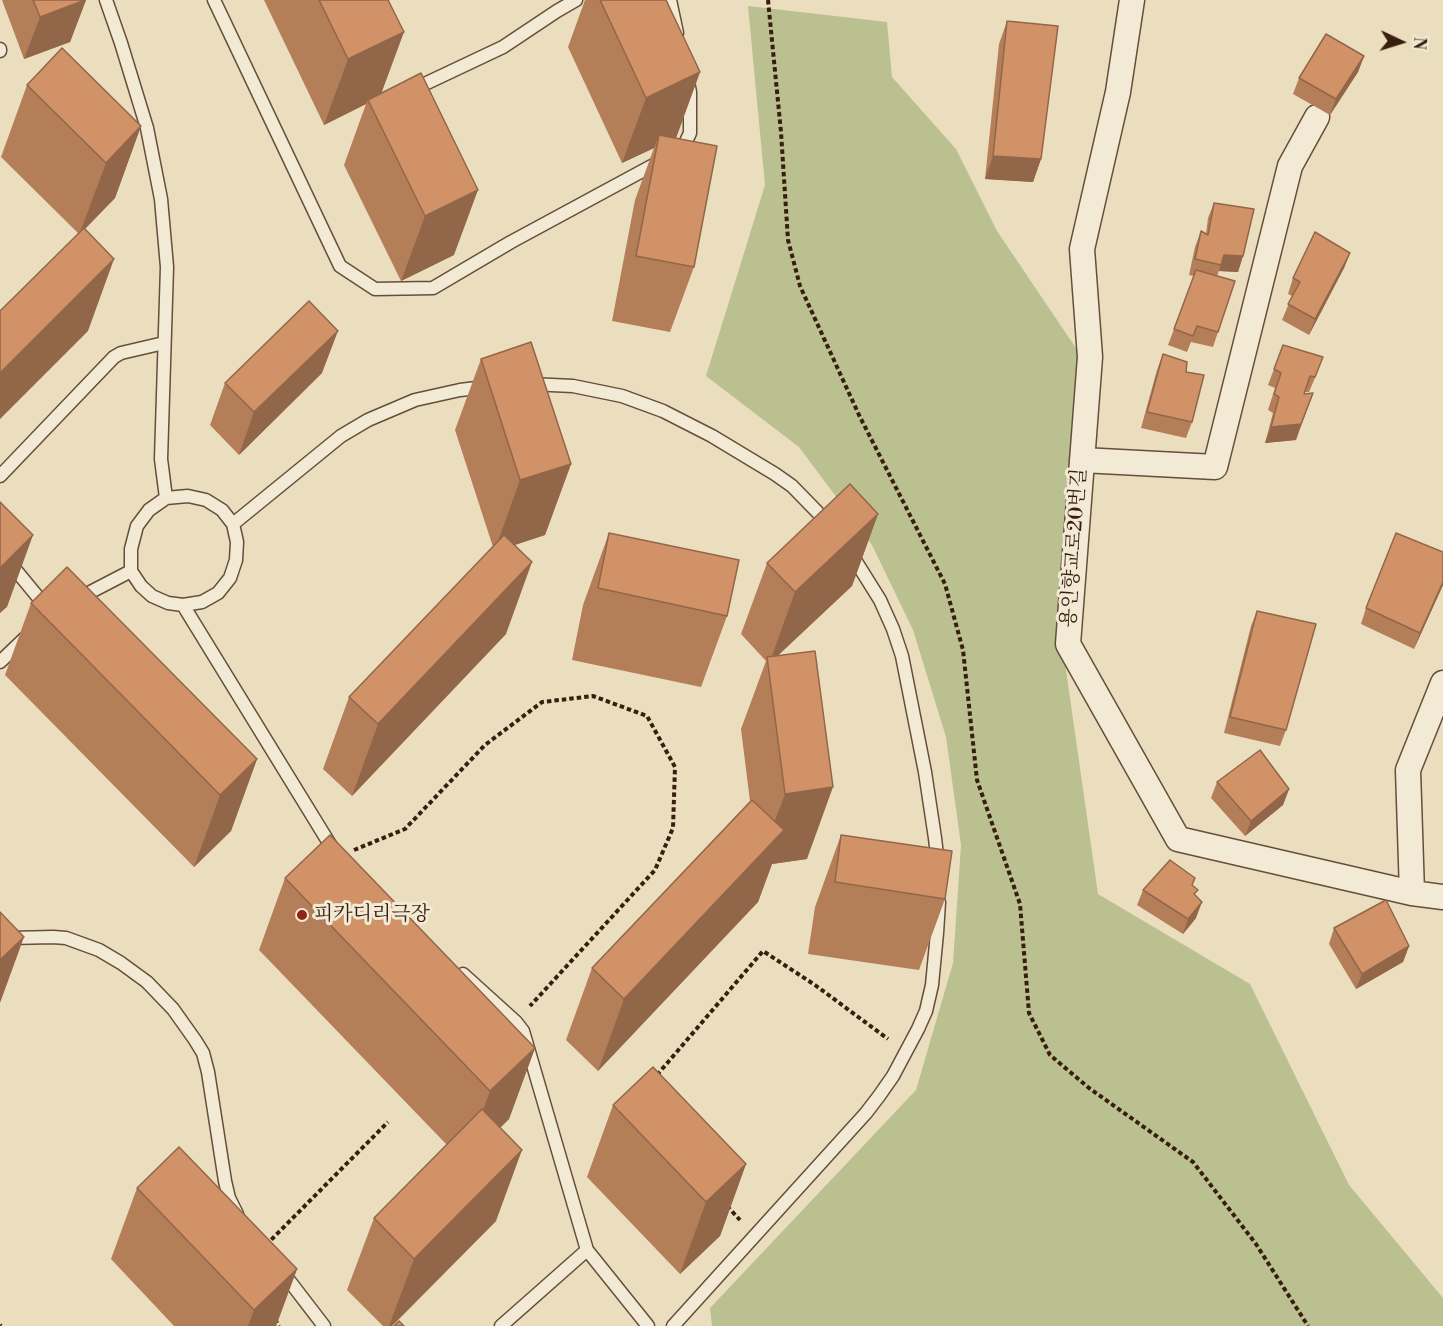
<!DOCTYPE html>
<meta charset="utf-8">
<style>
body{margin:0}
#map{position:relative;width:1443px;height:1326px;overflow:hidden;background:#ebdebf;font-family:"Libre Bodoni",serif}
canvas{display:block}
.north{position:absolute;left:1371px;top:12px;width:60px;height:60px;-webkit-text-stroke:4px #f2ead5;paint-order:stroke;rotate:94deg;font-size:16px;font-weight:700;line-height:24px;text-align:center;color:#381e0e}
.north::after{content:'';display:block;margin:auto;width:21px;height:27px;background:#381e0e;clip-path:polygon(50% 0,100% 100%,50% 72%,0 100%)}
</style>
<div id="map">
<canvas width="1443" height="1326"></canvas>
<div class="north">N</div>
</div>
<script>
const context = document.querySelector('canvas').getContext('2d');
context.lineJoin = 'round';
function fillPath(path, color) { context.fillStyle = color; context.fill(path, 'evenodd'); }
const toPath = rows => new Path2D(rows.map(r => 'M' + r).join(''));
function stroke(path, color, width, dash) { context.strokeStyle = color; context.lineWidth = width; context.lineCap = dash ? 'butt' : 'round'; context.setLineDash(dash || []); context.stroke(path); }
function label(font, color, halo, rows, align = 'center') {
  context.font = font + ' "Libre Bodoni","Noto Serif KR",serif'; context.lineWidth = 6; context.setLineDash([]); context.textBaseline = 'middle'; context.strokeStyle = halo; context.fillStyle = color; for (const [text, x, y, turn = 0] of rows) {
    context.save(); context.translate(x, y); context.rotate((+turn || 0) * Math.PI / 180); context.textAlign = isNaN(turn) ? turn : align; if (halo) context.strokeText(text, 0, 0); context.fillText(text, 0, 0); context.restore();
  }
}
const green = toPath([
 [748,6,887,22,892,77,956,149,997,231,1084,360,1062,642,1098,894,1250,984,1349,1185,1443,1298,1443,1326,712,1326,710,1308,916,1090,953,963,961,845,946,737,913,630,872,545,799,447,706,376,765,185]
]);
const path = toPath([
 [768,0,781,132,788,240,800,286,859,415,945,584,963,650,977,780,1020,904,1029,1013,1050,1055,1089,1088,1193,1162,1256,1244,1308,1326],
 [354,850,405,829,485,745,542,702,593,696,647,716,675,767,673,828,655,870,530,1006],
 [657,1075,763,951,815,985,888,1039],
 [727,1206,740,1220],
 [266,1245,388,1122],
 [275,1319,279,1326],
 [0,1325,1,1326]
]);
const lane = toPath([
 [106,0,121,43,147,128,161,199,167,267,161,459,166,498,149,510,137,526,131,549,131,571,141,586,152,596,168,603,183,605,334,851],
 [214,0,340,266,375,289,433,288,511,242,659,162],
 [670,0,677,33],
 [0,49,0,51],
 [412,90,503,47,557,11,576,0],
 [677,153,682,150,690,133,690,92,688,82],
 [530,384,573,386,622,396,663,411,712,436,775,474,792,486,829,524],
 [0,476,114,357,121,353,164,343],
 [166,498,188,496,206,500,222,510,233,524,341,436,368,420,415,400,460,390,485,387],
 [0,551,47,608],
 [850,552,880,600,893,629,902,656,925,772,935,838,938,864],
 [79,598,131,571],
 [183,605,202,602,218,593,230,578,236,560,237,542,233,524],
 [0,662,25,638],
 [0,934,11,938,53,937,66,938,99,950,121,963,147,982,173,1009,195,1040,203,1053,208,1072,225,1181,229,1198,237,1214],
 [463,974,516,1022,523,1031,587,1250,648,1326],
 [281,1270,324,1326],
 [501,1326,587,1250],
 [673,1326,866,1113,879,1096,893,1076,918,1029,926,1011,932,985,937,933,939,902]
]);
const street = toPath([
 [1132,0,1118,92,1082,249,1090,357,1068,644,1178,839,1412,893,1443,897],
 [1082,460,1215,467,1290,166,1317,117],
 [1412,893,1408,770,1443,683]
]);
const wall = toPath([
 [2,0,86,0,70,42,24,59],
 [264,0,388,0,382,93,454,255,401,281,344,165,366,104,324,125],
 [585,0,666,0,700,72,676,138,675,138,694,267,670,332,612,321,635,200,654,148,622,163,568,47],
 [1007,21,1041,159,1033,182,985,179,999,44],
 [1364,56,1358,72,1330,115,1293,94,1299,78],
 [27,85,141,126,115,198,85,229,88,331,78,233,1,157],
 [1214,203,1243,256,1238,272,1219,271,1217,276,1218,332,1213,347,1191,342,1187,352,1168,345,1194,276,1189,275,1195,247,1201,231,1206,234,1208,218],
 [1350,253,1344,268,1309,335,1282,320,1292,296,1288,294,1293,278],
 [1283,345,1317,373,1309,392,1305,392,1296,440,1265,443,1273,413,1268,410,1275,388,1268,385],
 [1163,354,1186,372,1192,422,1186,438,1141,428,1157,370],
 [481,359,571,464,545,535,514,545,506,634,352,796,323,769,349,697,493,547,455,430],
 [322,373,239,455,210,425,225,383],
 [878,514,852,586,778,655,807,859,772,864,758,902,598,1071,566,1040,592,968,750,801,741,729,766,661,741,634,767,563],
 [609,533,727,616,701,687,572,660,583,605],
 [1443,585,1414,649,1361,624,1366,608],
 [31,603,257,759,231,831,194,867,5,675],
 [1257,611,1286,730,1280,746,1224,733,1251,626],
 [1217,782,1289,789,1283,805,1245,836,1211,798],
 [841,835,945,899,919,970,808,954,815,907],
 [285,878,535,1048,509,1119,500,1128,496,1221,392,1326,383,1326,347,1290,374,1218,447,1145,259,950],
 [1193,885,1195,896,1196,918,1183,934,1137,905,1143,890],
 [1334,928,1409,946,1403,962,1356,989,1329,944],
 [613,1105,746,1164,720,1236,680,1274,587,1177],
 [137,1188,297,1269,276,1326,174,1326,111,1259]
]);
const shadedWall = toPath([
 [86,0,70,42,24,59,40,17],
 [404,32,380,97,368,100,366,104,324,125,348,59],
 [1364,56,1358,72,1330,115,1336,99],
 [700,72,676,138,656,147,659,135,654,148,622,163,646,98],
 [141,126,115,198,79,235,106,163],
 [993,156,1041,159,1033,182,985,179],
 [478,190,454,255,401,281,425,216],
 [1350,253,1344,268,1309,335,1315,319],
 [1224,255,1243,256,1238,272,1219,271],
 [114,259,88,331,0,419,0,373],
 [338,331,322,373,239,455,254,412],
 [1313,393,1296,440,1265,443,1271,427],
 [571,464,545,535,494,552,520,480],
 [878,514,852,586,769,664,795,592],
 [33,535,7,607,0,613,0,568],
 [532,562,506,634,352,796,378,724],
 [1443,582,1443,585,1414,649,1420,633],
 [257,759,231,831,194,867,220,795],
 [833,787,807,859,772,864,758,902,598,1071,624,999,763,852,785,794],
 [1289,789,1283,805,1245,836,1251,821],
 [1202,902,1196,918,1183,934,1188,919],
 [24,937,0,1003,0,960],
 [1409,946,1403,962,1356,989,1362,974],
 [535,1048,509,1119,464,1163,490,1091],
 [522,1150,496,1221,392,1326,389,1326,414,1259],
 [746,1164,720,1236,680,1274,706,1202],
 [297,1269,276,1326,248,1326,254,1310]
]);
const building = toPath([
 [33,0,85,0,40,17,33,0],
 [319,0,388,0,404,32,348,59,319,0],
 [600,0,666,0,700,72,646,98,600,0],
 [1007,21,1058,26,1041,159,993,156,1007,21],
 [1326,34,1364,56,1336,99,1299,78,1326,34],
 [62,48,141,126,106,163,27,85,62,48],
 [421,73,478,190,425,216,368,100,421,73],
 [659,135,717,146,694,267,636,256,659,135],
 [1214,203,1254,209,1243,256,1224,255,1221,265,1195,259,1201,231,1208,235,1214,203],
 [84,228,114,259,0,373,0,311,84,228],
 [1315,232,1350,253,1315,319,1288,304,1300,282,1293,278,1315,232],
 [1196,270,1235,281,1218,332,1197,326,1193,336,1174,329,1196,270],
 [309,301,338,331,254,412,225,383,309,301],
 [531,342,571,464,520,480,481,359,531,342],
 [1283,345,1323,357,1315,377,1310,376,1304,394,1313,393,1301,424,1271,427,1279,397,1274,394,1281,373,1274,369,1283,345],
 [1163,354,1187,362,1186,372,1204,375,1192,422,1147,412,1163,354],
 [850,484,878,514,795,592,767,563,850,484],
 [0,502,33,535,0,568,0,502],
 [609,533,739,560,727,616,598,588,609,533],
 [1396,533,1443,552,1443,582,1420,633,1366,608,1396,533],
 [504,535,532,562,378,724,349,697,504,535],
 [67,567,257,759,220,795,31,603,67,567],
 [1257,611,1316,624,1286,730,1230,717,1257,611],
 [815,651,833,787,785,794,767,657,815,651],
 [1260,750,1289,789,1251,821,1217,782,1260,750],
 [752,800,784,830,624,999,592,968,752,800],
 [330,835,535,1048,490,1091,285,878,330,835],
 [841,835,952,851,945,899,835,882,841,835],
 [1170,860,1195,878,1192,885,1198,890,1194,894,1202,902,1188,919,1143,890,1170,860],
 [1386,900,1409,946,1362,974,1334,928,1386,900],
 [0,912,24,937,0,960,0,912],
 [653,1067,746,1164,706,1202,613,1105,653,1067],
 [482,1109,522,1150,414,1259,374,1218,482,1109],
 [179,1147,297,1269,254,1310,137,1188,179,1147],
 [399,1321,404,1326,394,1326,399,1321]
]);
const markers = [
 [302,915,6,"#8f2418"]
];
const streetNames = [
 ["용인향교로20번길",1075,548,-86]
];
const poiNames = [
 ["피카디리극장",314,915]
];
fillPath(green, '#bac090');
stroke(lane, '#654e3a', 15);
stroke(street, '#654e3a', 27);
stroke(path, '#381e0e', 4, [4.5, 3]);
stroke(lane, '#f2ead5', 12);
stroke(street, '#f2ead5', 24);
fillPath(wall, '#b47e59');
fillPath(shadedWall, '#926649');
fillPath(building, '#d19268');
stroke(building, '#926649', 1.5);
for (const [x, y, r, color] of markers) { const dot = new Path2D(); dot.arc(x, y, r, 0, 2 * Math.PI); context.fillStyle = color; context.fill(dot); stroke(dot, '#f2ead5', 2); }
label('20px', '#381e0e', '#f2ead5', streetNames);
label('20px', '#381e0e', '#f2ead5', poiNames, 'left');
</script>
